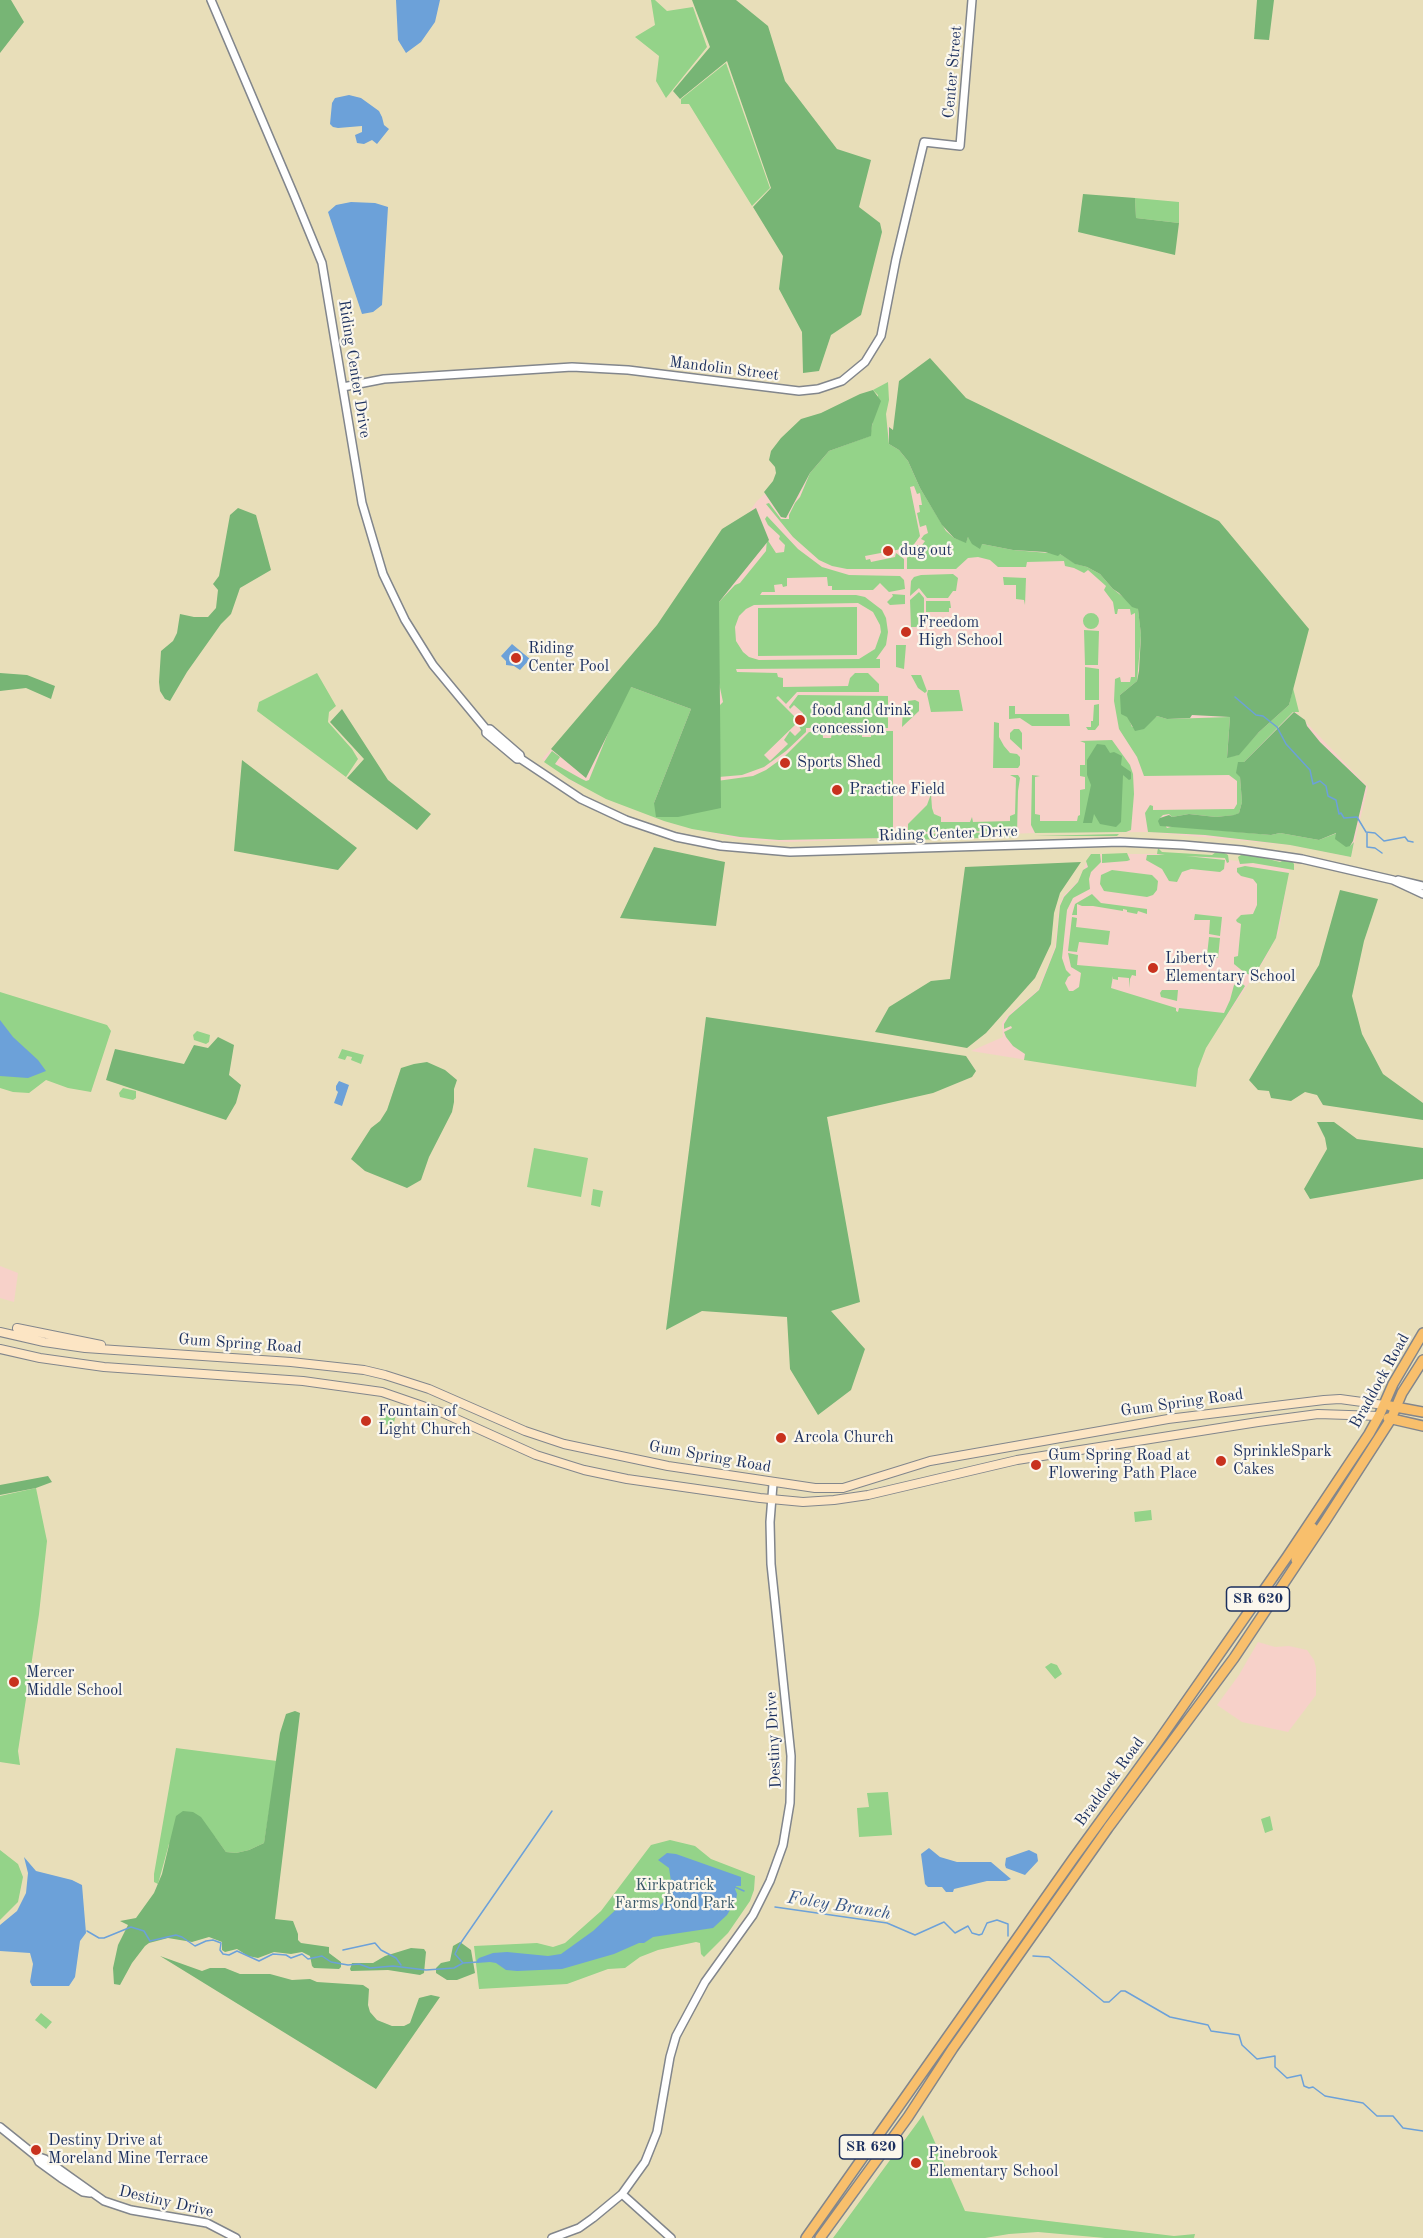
<!DOCTYPE html>
<style>
body{margin:0}
canvas{display:block;background:#e8deb9}
</style>
<canvas width="1423" height="2238"></canvas>
<script>
const context = document.querySelector('canvas').getContext('2d');
context.lineJoin = 'round';
function fillPath(path, color) { context.fillStyle = color; context.fill(path, 'evenodd'); }
const toPath = rows => new Path2D(rows.map(r => 'M' + r).join(''));
function stroke(path, color, width, dash) { context.strokeStyle = color; context.lineWidth = width; context.lineCap = dash ? 'butt' : 'round'; context.setLineDash(dash || []); context.stroke(path); }
function label(font, color, halo, rows, align = 'center') {
  context.font = font + ' "Old Standard TT",serif'; context.lineWidth = 4.5; context.setLineDash([]); context.textBaseline = 'middle'; context.strokeStyle = halo; context.fillStyle = color; for (const [text, x, y, turn = 0] of rows) {
    context.save(); context.translate(x, y); context.rotate((+turn || 0) * Math.PI / 180); context.textAlign = isNaN(turn) ? turn : align; if (halo) context.strokeText(text, 0, 0); context.fillText(text, 0, 0); context.restore();
  }
}
const built = toPath([
 [859,405,924,453,1295,704,1297,713,1368,787,1351,857,1290,845,1148,832,1035,833,788,842,739,839,671,823,573,782,542,759,687,598,757,501],
 [1090,854,1159,854,1217,858,1289,869,1279,932,1264,961,1207,1045,1199,1064,1196,1087,971,1051,1003,1037,1002,1023,1007,1016,1038,990,1055,947,1059,906,1063,896,1078,881],
 [0,1266,18,1273,14,1302,0,1298],
 [1258,1642,1275,1647,1289,1646,1307,1650,1314,1660,1316,1668,1316,1695,1288,1732,1242,1722,1217,1705,1239,1675]
]);
const green = toPath([
 [651,0,655,0,667,11,693,7,707,47,666,98,656,81,659,56,635,37,655,25],
 [726,63,770,188,752,206,689,104,681,104,681,99],
 [1135,198,1179,202,1179,223,1136,218],
 [888,382,889,400,886,414,889,444,899,450,908,461,920,488,946,531,954,538,966,542,968,537,982,544,1013,550,1060,554,1076,564,1087,567,1100,574,1113,589,1138,609,1141,635,1137,681,1120,695,1132,727,1150,721,1157,716,1167,719,1230,717,1227,757,1238,755,1259,732,1289,705,1293,688,1299,712,1293,712,1244,762,1240,777,1242,802,1239,813,1235,815,1216,817,1189,814,1172,817,1169,814,1163,815,1160,818,1167,828,1174,826,1271,835,1280,833,1319,840,1337,833,1350,846,1354,842,1351,857,1290,845,1205,835,1148,832,1145,813,1150,805,1153,806,1153,810,1234,809,1237,804,1237,781,1229,775,1144,776,1137,757,1119,729,1114,701,1115,679,1120,677,1121,682,1130,682,1131,677,1135,677,1135,613,1131,615,1130,609,1118,609,1117,614,1115,614,1113,602,1104,590,1106,586,1088,570,1084,573,1074,568,1065,566,1064,561,1027,562,1026,567,998,567,990,560,978,557,968,558,956,569,907,569,907,555,915,553,914,548,917,545,921,547,925,541,921,539,924,535,928,533,926,525,920,527,917,513,920,512,919,505,922,505,920,493,917,494,914,486,910,487,920,536,912,547,865,556,866,560,870,559,871,562,895,557,896,553,904,559,904,569,847,569,832,566,819,560,793,537,766,504,769,503,781,519,789,519,789,515,795,503,800,497,810,473,829,451,870,436,878,395,873,390],
 [767,516,798,549,822,567,849,575,900,576,904,580,905,589,889,592,880,583,873,590,832,590,832,586,828,586,827,577,787,578,787,586,783,587,782,584,774,585,775,592,762,592,760,595,856,595,865,597,882,610,886,618,888,632,886,645,876,659,880,659,880,668,736,669,737,672,777,673,778,677,783,678,783,687,848,686,850,678,855,673,868,673,879,684,879,692,797,692,786,704,778,696,776,698,795,717,796,724,764,755,770,761,788,744,784,740,790,731,795,736,801,730,798,724,803,722,803,713,794,705,790,709,789,707,798,695,888,696,888,728,806,728,806,732,786,751,764,767,742,775,707,778,719,722,720,705,723,702,719,683,719,602,735,585,740,583,766,551,767,539,776,553,784,552,785,545,779,539,780,536,768,525,765,519],
 [858,603,873,612,880,625,881,632,875,649,859,659,759,660,749,657,743,652,736,641,735,627,739,616,746,609,754,605],
 [953,574,958,578,956,591,953,591,948,598,927,598,919,588,910,596,911,581,914,577,921,575],
 [1003,577,1026,578,1025,605,1024,600,1016,599,1016,585,1004,585],
 [919,592,924,598,924,627,911,627,910,600],
 [892,594,905,595,905,604,890,605,887,602,893,596],
 [926,601,950,601,951,608,949,608,949,612,926,612],
 [857,607,857,655,758,656,758,608],
 '1083 621a8 8 0 1 1 16 0a8 8 0 1 1-16 0Z',
 [1084,630,1099,631,1098,665,1085,665],
 [896,645,906,645,904,669,896,667],
 [1085,667,1099,669,1099,700,1085,700],
 [317,673,336,706,329,712,328,722,352,749,358,759,346,777,257,711,259,702],
 [911,675,921,675,927,691,925,693,918,688],
 [628,684,631,687,691,709,654,803,717,781,753,776,766,770,784,757,809,732,823,731,823,738,831,738,832,731,862,731,862,737,871,737,871,731,893,731,893,833,888,838,779,840,740,837,692,829,664,821,606,799,569,779,544,762,552,751,560,757,555,764,580,778,586,781,589,780],
 [928,690,959,690,963,711,931,712,927,694],
 [915,700,919,702,919,711,902,727,903,706,908,701],
 [1099,704,1099,725,1095,730,1088,730,1086,727,1091,727,1091,721,1093,721,1094,705],
 [1009,706,1015,706,1015,714,1069,714,1070,726,1032,726,1020,718,1009,719],
 [994,722,999,723,999,737,1004,746,1010,753,1017,754,1020,757,1020,765,1018,768,993,768],
 [1014,729,1019,729,1022,733,1022,750,1010,739,1010,733],
 [1112,740,1130,765,1133,774,1134,794,1131,830,1126,832,1035,833,1031,825,1032,775,1040,776,1035,777,1035,814,1040,815,1040,821,1077,821,1078,816,1080,815,1080,790,1085,789,1085,777,1080,776,1080,765,1085,765,1085,743,1080,741],
 [1010,775,1018,775,1020,778,1018,791,1017,834,1010,831,916,832,911,835,908,832,908,824,927,805,931,794,932,808,934,814,941,817,941,822,970,822,972,817,973,822,1010,821,1010,816,1015,814,1016,778],
 [1009,832,1014,837,911,840,913,836,917,834],
 [1119,834,1117,836,1034,836],
 [1158,848,1162,852,1212,855,1216,852,1223,852,1228,855,1229,862,1227,863,1225,858,1186,856,1225,860,1224,869,1220,872,1191,869,1182,872,1177,882,1169,881,1162,869,1146,860,1147,855,1165,855,1157,854],
 [1127,853,1130,860,1127,861,1102,863,1102,854],
 [1244,853,1280,862,1286,859,1291,860,1294,864,1294,870,1253,863,1240,864,1238,857],
 [1091,854,1100,854,1101,862,1091,872,1089,879,1090,889,1073,898,1067,910,1062,958,1066,970,1071,975,1068,977,1065,983,1069,991,1073,991,1079,987,1081,973,1071,967,1068,953,1078,955,1077,965,1136,970,1136,976,1132,975,1130,979,1129,988,1129,978,1118,977,1118,980,1113,979,1113,976,1111,988,1176,1008,1176,1011,1178,1012,1179,1008,1224,1013,1230,1000,1234,985,1240,982,1245,986,1206,1048,1198,1069,1196,1087,1024,1060,1025,1054,1013,1046,1006,1037,1004,1032,1012,1028,1011,1026,1004,1029,1004,1024,1009,1016,1039,990,1056,947,1060,906,1064,897,1078,882,1083,870,1088,867,1086,861],
 [1245,866,1289,873,1276,938,1254,976,1245,973,1234,964,1234,957,1238,956,1241,924,1237,922,1236,920,1241,915,1253,914,1257,905,1257,884,1253,879,1241,876,1237,872,1237,868],
 [1112,870,1152,875,1158,881,1157,890,1153,895,1147,897,1104,891,1100,884,1101,875],
 [1092,894,1101,903,1147,909,1147,914,1138,911,1137,914,1127,912,1127,910,1123,909,1123,911,1093,906,1082,906,1077,904,1077,915,1072,915,1075,904],
 [1195,914,1222,917,1220,936,1209,934,1210,920,1194,920],
 [1072,917,1077,918,1076,927,1110,931,1108,945,1079,942,1077,952,1068,951],
 [1209,937,1220,938,1218,958,1207,955],
 [1162,990,1178,990,1177,1001,1161,997,1160,993],
 [0,992,107,1025,111,1031,91,1092,68,1088,46,1080,29,1093,13,1092,0,1088],
 [197,1031,210,1035,209,1042,206,1044,194,1040,193,1035],
 [342,1049,364,1055,361,1064,351,1060,352,1057,347,1056,345,1060,338,1058],
 [123,1088,136,1091,136,1098,133,1100,120,1097,119,1093],
 [534,1148,588,1158,581,1197,527,1187],
 [593,1189,603,1191,600,1207,591,1205],
 [382,1408,397,1411,393,1426,379,1423],
 [36,1488,47,1541,39,1614,18,1751,20,1765,0,1762,0,1496],
 [1151,1510,1152,1520,1135,1522,1134,1512],
 [1051,1663,1057,1665,1062,1674,1055,1679,1045,1667],
 [176,1748,277,1761,276,1768,264,1843,249,1850,236,1853,226,1852,215,1837,169,1844,158,1884,154,1882,154,1874],
 [888,1792,892,1835,859,1837,857,1808,869,1807,867,1793],
 [1270,1816,1273,1830,1265,1833,1261,1819],
 [670,1840,695,1846,711,1859,755,1876,754,1890,750,1901,728,1933,704,1957,701,1954,700,1943,696,1942,658,1950,640,1957,625,1968,608,1969,567,1984,479,1989,474,1946,537,1943,553,1947,565,1943,601,1911,651,1845],
 [0,1850,18,1864,23,1877,18,1902,0,1920],
 [41,2013,52,2022,46,2029,35,2020],
 [923,2115,965,2211,1174,2236,1195,2234,1194,2238,1105,2238,1038,2232,1009,2234,985,2238,833,2238]
]);
const forest = toPath([
 [0,0,11,0,24,22,0,53],
 [692,0,736,0,768,26,785,81,837,149,871,160,859,207,880,223,882,232,861,315,831,335,819,371,803,373,802,332,779,289,783,256,753,207,771,188,727,61,680,99,673,91,710,47],
 [1257,0,1274,0,1269,40,1254,39],
 [1083,194,1135,198,1136,218,1179,223,1175,255,1078,232],
 [930,358,966,398,1219,521,1309,629,1289,705,1259,732,1239,755,1227,758,1230,717,1192,715,1190,718,1167,719,1157,716,1144,729,1135,731,1127,717,1121,714,1120,695,1137,681,1139,671,1141,635,1139,618,1138,609,1132,607,1119,593,1113,589,1100,574,1087,567,1075,564,1060,554,1058,556,1045,552,1013,550,982,544,980,549,972,544,968,537,966,543,954,538,942,525,920,488,908,461,899,450,889,444,889,427,893,430,899,381],
 [873,390,881,401,872,425,871,436,829,451,810,473,786,518,781,517,764,492,773,481,776,473,775,467,769,460,771,451,781,438,801,419,821,413,860,394],
 [238,508,256,515,271,570,240,588,231,614,221,624,187,672,170,701,165,699,160,691,159,682,161,651,173,641,177,633,180,614,194,617,208,617,216,608,218,590,213,584,219,576,230,515],
 [756,508,769,540,719,602,721,808,678,817,656,817,654,803,691,709,631,687,586,778,551,749,657,625,722,529],
 [0,673,27,675,55,686,51,699,26,688,0,691],
 [342,709,388,780,431,814,417,830,347,778,364,759,330,722],
 [1294,712,1305,720,1307,726,1320,742,1366,786,1353,841,1350,846,1346,847,1335,839,1336,833,1319,840,1280,833,1271,835,1160,826,1158,821,1160,818,1169,815,1172,817,1189,814,1216,817,1234,815,1239,813,1242,802,1240,777,1236,773,1238,762,1244,762],
 [1097,744,1105,745,1110,753,1114,752,1122,756,1121,765,1131,772,1131,779,1129,780,1123,775,1121,822,1116,827,1100,824,1094,814,1092,823,1083,823,1091,785,1087,775,1087,760],
 [242,760,357,848,338,870,234,851],
 [654,847,725,862,716,926,620,918],
 [1081,862,1060,893,1054,913,1051,944,1035,978,986,1033,967,1048,875,1032,889,1007,931,981,950,979,965,867],
 [1340,890,1378,899,1364,941,1352,996,1362,1034,1383,1074,1423,1103,1423,1120,1323,1105,1317,1095,1305,1092,1291,1101,1271,1098,1269,1091,1258,1090,1249,1080,1319,965],
 [706,1017,966,1056,976,1071,972,1077,933,1093,827,1117,860,1302,831,1311,865,1349,851,1390,818,1415,790,1369,787,1317,702,1311,666,1330],
 [218,1037,234,1045,229,1075,241,1085,236,1103,226,1120,106,1080,115,1049,184,1064,194,1045,208,1048],
 [427,1062,445,1070,457,1080,454,1089,454,1102,452,1112,429,1157,421,1180,407,1188,365,1171,351,1159,371,1128,380,1121,387,1110,401,1068,414,1064],
 [1317,1122,1334,1122,1357,1139,1423,1148,1423,1179,1310,1199,1304,1189,1327,1149,1325,1138],
 [48,1476,52,1482,36,1488,0,1495,0,1485],
 [295,1711,300,1713,275,1919,293,1921,298,1934,298,1940,301,1943,329,1947,329,1953,341,1962,341,1967,339,1969,314,1968,312,1966,310,1956,302,1952,291,1954,274,1952,258,1958,248,1956,237,1949,225,1952,222,1950,222,1942,209,1937,192,1942,168,1938,149,1943,145,1946,132,1963,120,1985,114,1984,113,1968,118,1945,128,1925,120,1921,136,1918,154,1893,162,1874,176,1816,183,1811,193,1812,201,1817,226,1852,236,1853,249,1850,264,1843,280,1733,286,1714],
 [460,1942,471,1950,475,1973,457,1980,447,1980,436,1973,436,1968,441,1963,450,1961,453,1946],
 [411,1948,424,1949,426,1952,424,1973,420,1975,388,1970,351,1971,350,1969,352,1963,373,1963,385,1956],
 [160,1956,202,1971,210,1968,225,1968,240,1974,270,1974,292,1980,310,1979,317,1982,363,1985,369,1989,368,2005,370,2012,377,2020,392,2026,404,2026,410,2023,419,1998,431,1995,440,1997,376,2089]
]);
const water = toPath([
 [396,0,440,0,435,22,421,42,406,53,398,40],
 [349,95,361,98,379,111,382,117,384,125,389,129,377,144,372,140,364,144,357,143,355,135,362,132,362,126,338,128,333,127,330,124,332,103,335,98],
 [351,202,375,203,388,207,382,305,373,312,362,314,328,212,336,205],
 [512,644,530,659,520,670,514,666,506,665,506,661,501,656],
 [0,1020,13,1037,38,1060,46,1071,28,1078,0,1076],
 [339,1081,349,1085,342,1106,334,1103,338,1092,336,1090,336,1086],
 [929,1848,940,1857,957,1862,991,1862,1011,1879,1006,1881,987,1881,954,1889,953,1892,946,1892,942,1887,928,1887,925,1884,921,1854],
 [1029,1850,1037,1854,1038,1861,1025,1875,1006,1868,1005,1865,1006,1858],
 [667,1853,676,1854,741,1877,741,1886,736,1886,735,1889,737,1894,736,1900,727,1915,713,1928,653,1937,644,1943,639,1943,614,1954,562,1969,517,1971,506,1970,496,1963,490,1962,477,1963,477,1960,479,1958,493,1953,507,1952,548,1956,561,1954,593,1931,623,1903,628,1902,643,1908,660,1905,666,1900,672,1888,669,1868,658,1860],
 [24,1857,36,1871,72,1880,82,1885,86,1933,80,1941,75,1977,69,1986,32,1986,30,1982,33,1964,30,1953,0,1951,0,1925,17,1911,26,1893,28,1873]
]);
const stream = toPath([
 [1235,697,1256,715,1263,716,1277,727,1286,744,1310,770,1313,784,1320,781,1326,786,1328,796,1336,800,1339,814,1341,813,1344,818,1357,817,1366,832,1375,833,1384,841,1405,837,1408,841,1413,842],
 [1367,833,1367,847,1375,848,1382,853],
 [735,1887,744,1891],
 [775,1907,887,1923,915,1935,944,1922,955,1933,968,1926,972,1933,979,1935,982,1934,987,1923,997,1920,1008,1924,1008,1936],
 [87,1931,99,1938,104,1938,131,1927,144,1931,150,1941,176,1935,182,1937,195,1946,206,1941,213,1940,221,1943,220,1950,223,1954,229,1955,237,1951,259,1961,273,1954,286,1955,291,1958,302,1954,308,1959,322,1956,331,1962,348,1965,359,1964,370,1968,393,1966,426,1970,454,1968,463,1963,478,1962],
 [343,1950,375,1943,381,1950,396,1958,401,1965],
 [1033,1956,1049,1957,1104,2002,1109,2002,1121,1991,1125,1991,1170,2017,1208,2025,1211,2031,1239,2035,1242,2045,1257,2059,1275,2056,1275,2067,1287,2078,1301,2075,1304,2086,1309,2088,1313,2087,1325,2096,1363,2103,1377,2116,1393,2116,1403,2128,1423,2131],
 [463,1963,455,1954,460,1944,552,1811]
]);
const tertiary = toPath([
 [211,0,294,195,322,263,362,503,383,574,405,620,433,665,486,729,486,733,517,759,521,759,581,799,626,820,676,837,721,846,790,852,1120,842,1183,845,1241,850,1302,859,1393,880,1423,894],
 [343,387,384,379,572,367,628,370,799,391,818,389,842,381,865,362,881,336,896,259,924,142,960,146,972,0],
 [486,729,490,729,520,755,521,759],
 [1398,880,1423,886],
 [0,2127,36,2156,45,2159,104,2201,131,2210,207,2223,236,2238],
 [36,2156,39,2162,61,2178,83,2192,90,2193],
 [622,2194,671,2238],
 [552,2238,579,2228,593,2218,622,2194,645,2162,657,2132,670,2057,676,2036,705,1982,753,1915,770,1881,783,1845,790,1803,791,1756,771,1564,770,1522,773,1484]
]);
const secondary = toPath([
 [17,1328,101,1345],
 [0,1332,44,1342,85,1348,291,1362,364,1370,385,1375,429,1389,525,1431,564,1444,668,1466,815,1488,843,1488,930,1461,1168,1419,1324,1400,1340,1399,1384,1405],
 [0,1349,40,1358,104,1367,303,1381,382,1392,443,1413,536,1455,584,1470,627,1479,760,1498,803,1502,834,1500,868,1495,1017,1460,1258,1422,1318,1414,1379,1416]
]);
const primary = toPath([
 [1390,1406,1423,1412],
 [1388,1418,1423,1426],
 [1296,1560,1297,1554,1313,1528],
 [806,2238,1073,1859,1158,1742,1287,1557,1369,1434,1379,1416,1393,1384,1423,1333],
 [820,2238,908,2117,953,2048,1108,1828,1234,1658,1326,1520,1391,1419,1402,1393,1423,1360]
]);
const markers = [
 [888,551,6,"#c8321e"],
 [906,632,6,"#c8321e"],
 [516,658,6,"#c8321e"],
 [800,720,6,"#c8321e"],
 [785,763,6,"#c8321e"],
 [837,790,6,"#c8321e"],
 [1153,968,6,"#c8321e"],
 [366,1421,6,"#c8321e"],
 [781,1438,6,"#c8321e"],
 [1221,1461,6,"#c8321e"],
 [1036,1465,6,"#c8321e"],
 [14,1682,6,"#c8321e"],
 [36,2150,6,"#c8321e"],
 [916,2163,6,"#c8321e"]
];
const shields = [
 [1258,1599,63],
 [871,2147,63]
];
const shieldNames = [
 ["SR 620",1258,1599],
 ["SR 620",871,2147]
];
const streetNames = [
 ["Center Street",953,72,-85],
 ["Riding Center Drive",354,369,81],
 ["Mandolin Street",724,369,7],
 ["Riding Center Drive",948,834,-2],
 ["Gum Spring Road",240,1344,4],
 ["Braddock Road",1380,1381,-61],
 ["Gum Spring Road",1182,1403,-8],
 ["Gum Spring Road",710,1457,10],
 ["Destiny Drive",774,1740,-93],
 ["Braddock Road",1110,1782,-54],
 ["Destiny Drive",166,2202,13]
];
const poiNames = [
 ["dug out",900,551],
 ["Freedom",918,623],
 ["High School",918,641],
 ["Riding",528,649],
 ["Center Pool",528,667],
 ["food and drink",812,711],
 ["concession",812,729],
 ["Sports Shed",797,763],
 ["Practice Field",849,790],
 ["Liberty",1165,959],
 ["Elementary School",1165,977],
 ["Fountain of",378,1412],
 ["Light Church",378,1430],
 ["Arcola Church",793,1438],
 ["SprinkleSpark",1233,1452],
 ["Cakes",1233,1470],
 ["Gum Spring Road at",1048,1456],
 ["Flowering Path Place",1048,1474],
 ["Mercer",26,1673],
 ["Middle School",26,1691],
 ["Destiny Drive at",48,2141],
 ["Moreland Mine Terrace",48,2159],
 ["Pinebrook",928,2154],
 ["Elementary School",928,2172]
];
const parkNames = [
 ["Kirkpatrick",675,1886],
 ["Farms Pond Park",675,1904]
];
const waterNames = [
 ["Foley Branch",839,1906,9]
];
fillPath(built, '#f7d1c9');
fillPath(green, '#94d389');
fillPath(forest, '#77b575');
fillPath(water, '#6ca1d9');
stroke(stream, '#6ca1d9', 1.5);
stroke(tertiary, '#82868c', 10);
stroke(secondary, '#82868c', 10);
stroke(primary, '#82868c', 12);
stroke(tertiary, '#fff', 7);
stroke(secondary, '#fce5c4', 8);
stroke(primary, '#f8bf6c', 9);
for (const [x, y, r, color] of markers) { const dot = new Path2D(); dot.arc(x, y, r, 0, 2 * Math.PI); context.fillStyle = color; context.fill(dot); stroke(dot, '#fbf7ec', 2); }
for (const [x, y, w] of shields) { const box = new Path2D(); box.roundRect(x - w / 2, y - 12, w, 24, 4.5); context.fillStyle = '#fbf7ec'; context.fill(box); stroke(box, '#1b2f5e', 1.5); }
label('bold 15px', '#1b2f5e', null, shieldNames);
label('16px', '#1b2f5e', '#fbf7ec', streetNames);
label('16px', '#1b2f5e', '#fbf7ec', poiNames, 'left');
label('16px', '#395869', '#fbf7ec', parkNames);
label('italic 18px', '#375789', '#fbf7ec', waterNames);
</script>
